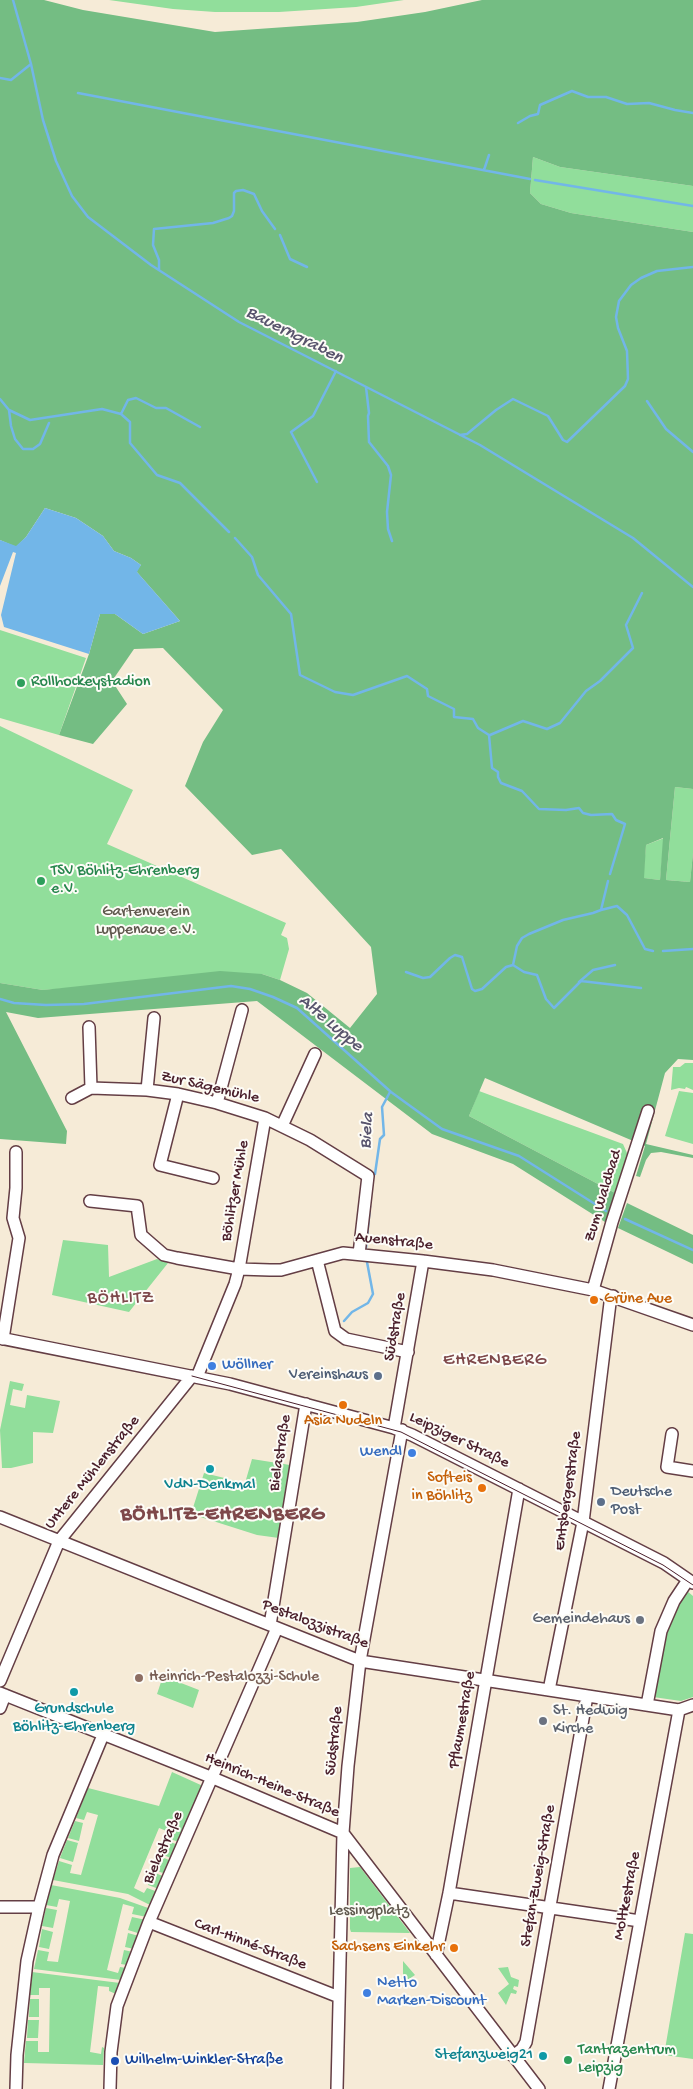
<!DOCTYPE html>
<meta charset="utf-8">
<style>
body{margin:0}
canvas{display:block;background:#f6ebd7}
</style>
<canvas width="693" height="2089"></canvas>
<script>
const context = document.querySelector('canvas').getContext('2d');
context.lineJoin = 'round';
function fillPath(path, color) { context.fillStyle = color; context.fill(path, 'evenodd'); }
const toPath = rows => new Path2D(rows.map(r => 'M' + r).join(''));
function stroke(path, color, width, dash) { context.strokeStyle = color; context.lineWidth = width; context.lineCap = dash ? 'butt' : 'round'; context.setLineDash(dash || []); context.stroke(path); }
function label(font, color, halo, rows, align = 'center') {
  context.font = font + ' "Gochi Hand",sans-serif'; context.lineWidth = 4; context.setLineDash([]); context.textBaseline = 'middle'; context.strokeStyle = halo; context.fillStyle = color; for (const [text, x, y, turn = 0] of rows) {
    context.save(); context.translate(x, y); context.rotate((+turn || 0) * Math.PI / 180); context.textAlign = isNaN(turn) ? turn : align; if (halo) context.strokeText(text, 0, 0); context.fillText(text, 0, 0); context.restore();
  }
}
const green = toPath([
 [109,0,404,0,356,7,279,12,215,12,173,9],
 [533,157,560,167,693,186,693,232,571,213,541,204,530,193],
 [0,630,86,658,59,735,0,718],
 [0,726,133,790,107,844,286,923,281,935,287,938,289,949,280,980,262,974,43,990,0,983],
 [675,787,693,789,693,853,690,882,666,880],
 [664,838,660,880,643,878,646,845],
 [685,1063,693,1063,693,1090,686,1087,685,1089,679,1088,671,1090,673,1067,680,1067],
 [479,1091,623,1144,627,1153,628,1162,617,1194,469,1116],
 [679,1091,693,1093,693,1144,665,1136],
 [63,1240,108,1245,109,1277,157,1259,168,1263,129,1312,52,1295],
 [10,1381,24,1384,22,1391,13,1389,10,1405,25,1408,27,1395,60,1401,53,1433,33,1432,33,1463,11,1468,2,1468,0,1430],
 [252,1459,290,1465,279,1538,257,1535,191,1514,204,1473,245,1483],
 [687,1591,693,1596,693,1697,681,1701,653,1697,666,1633,675,1609],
 [163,1676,199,1690,193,1708,157,1694],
 [172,1772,203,1786,179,1842,167,1838,169,1832,159,1828,134,1888,144,1893,147,1888,158,1892,152,1906,128,1894,53,1880,59,1861,72,1865,70,1873,81,1875,98,1815,87,1812,84,1820,76,1818,88,1788,159,1806],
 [75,1821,83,1823,79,1841,68,1838],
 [67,1840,78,1843,73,1862,60,1858],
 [166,1840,178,1845,173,1859,161,1854],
 [160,1856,171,1861,166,1874,154,1870],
 [360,1867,410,1933,351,1932,350,1929,350,1868],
 [153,1872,165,1877,159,1889,148,1885],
 [51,1885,120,1898,151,1909,147,1917,132,1914,134,1907,123,1904,107,1970,118,1973,120,1967,126,1968,121,1980,34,1969,38,1950,49,1952,47,1961,58,1962,70,1901,59,1899,57,1907,46,1905],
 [46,1908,57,1910,53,1928,42,1926],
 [132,1917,146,1920,141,1934,128,1930],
 [42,1929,53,1932,49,1949,39,1947],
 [128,1933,139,1936,134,1949,125,1947],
 [685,1933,693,1934,693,2059,664,2055],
 [124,1950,133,1952,127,1965,121,1964],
 [403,1961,415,1975,403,1983],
 [508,1967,511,1977,519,1980,518,1987,514,1986,513,1989,517,1991,516,1994,511,1993,506,2005,498,1993,509,1984,498,1968],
 [32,1972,120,1983,116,1994,109,1991,109,1987,98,1986,90,2052,101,2054,102,2047,104,2048,103,2065,24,2063,26,2041,38,2041,38,2052,49,2052,50,1988,39,1988,39,1995,30,1995],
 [30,1999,39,1999,39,2017,29,2017],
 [28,2020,39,2020,38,2038,27,2038]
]);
const forest = toPath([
 [0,0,44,0,83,10,215,32,357,22,425,12,482,0,693,0,693,186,560,167,533,157,530,193,541,204,571,213,693,232,693,789,675,787,666,880,690,882,693,853,693,1060,678,1059,665,1073,646,1144,693,1155,693,1158,661,1152,651,1153,646,1160,640,1177,636,1176,645,1146,485,1078,469,1116,617,1194,605,1222,513,1164,432,1134,257,1001,38,1018,6,1012,67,1131,66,1144,0,1139,0,983,43,990,220,971,262,974,280,980,307,993,350,1028,377,994,371,947,281,849,252,855,185,786,203,742,223,710,163,648,134,649,112,681,127,704,93,744,59,735,89,654,100,614,115,614,143,634,180,621,136,571,141,565,131,558,114,551,103,536,76,518,45,508,26,537,16,547,0,540],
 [663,838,660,880,644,878,646,845],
 [627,1203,693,1235,693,1264,618,1228]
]);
const water = toPath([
 [45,508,76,518,103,536,114,551,131,558,141,565,137,572,180,621,143,634,115,614,100,614,89,654,4,627,1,615,16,553,13,552,0,586,0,540,16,546,26,537]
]);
const stream = toPath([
 [13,0,31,64,43,120,56,161,72,196,88,217,151,265,239,322,480,445,633,538,693,587],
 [0,78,11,80,31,64],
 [78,93,530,179],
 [518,123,530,116,538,114,540,105,572,91,588,97,606,97,627,104,649,103,675,110,693,113],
 [484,170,489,155],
 [535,180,693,206],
 [280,235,290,259,307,267],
 [159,270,159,260,153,245,154,229,213,223,229,218,232,216,234,211,234,193,236,191,243,190,254,194,262,211,275,229],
 [366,387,369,413,368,416,369,442,388,466,391,475,387,512,388,529,392,541],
 [0,399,9,410,30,420,102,409,121,414,130,422,130,443,157,475,180,483,229,532],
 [647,401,666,429,693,452],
 [9,410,11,426,15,439,23,449,33,449,40,444,49,423],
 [121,414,128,400,136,398,156,408,166,408,200,427],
 [460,435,467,434,496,410,513,399,548,416,563,440,567,442,625,386,628,379,627,351,618,328,616,317,619,301,631,285,641,278,657,271,693,267],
 [317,482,291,432,313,416,336,371],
 [235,538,252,557,258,575,291,614,300,675,335,692,353,695,407,676,427,689,428,696,454,709,454,717,473,719,478,728,489,735,492,768,498,772,498,777,501,783,522,791,539,809,566,810,579,808,583,813,591,815,612,814,616,820,625,824,610,874],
 [490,735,523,721,547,729,560,723,586,691,600,681,633,648,626,625,642,593],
 [608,881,601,910,617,906,627,915,645,949,653,951],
 [663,951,693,949],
 [513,965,524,972,537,975,546,999,554,1008,581,981,641,988],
 [513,965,517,946,522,938,529,934,563,920,593,913,601,910],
 [406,972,423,978,430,977,450,958,455,955,462,957,472,989,475,991,482,989,506,967,513,965],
 [579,982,593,970,615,965],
 [0,999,14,1003,46,1005,84,1004,231,986,250,989,273,997,297,1008,391,1092,442,1129,519,1156,606,1211],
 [375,1174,380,1139,384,1135,382,1107,390,1092],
 [625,1219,693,1250],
 [366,1248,370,1206],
 [344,1321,352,1312,368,1303,373,1294,367,1262]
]);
const minor = toPath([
 [89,1027,91,1088],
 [147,1090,154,1018],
 [178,1094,160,1165,213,1178],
 [72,1098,91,1088,147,1090,178,1094,217,1103,265,1118,310,1140,368,1176,359,1254],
 [217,1103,242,1010],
 [282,1126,315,1054],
 [90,1201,137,1206,141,1235,164,1255,177,1258,239,1269,270,1270,281,1270,343,1253,423,1261,493,1270,593,1290,693,1325],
 [317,1260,335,1331,346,1339,408,1352],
 [593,1290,612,1222,648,1111],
 [0,1338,230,1384,394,1428,412,1435,664,1563,693,1583],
 [3,1339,19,1238,13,1218,16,1188,16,1152],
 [197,1377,235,1284,239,1269,265,1118],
 [394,1428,423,1261],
 [672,1434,667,1467,693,1471],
 [0,1517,360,1661,679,1710,693,1705],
 [270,1625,306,1404],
 [0,1681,59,1541,192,1376],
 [549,1690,583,1522,610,1303,613,1296],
 [0,1693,213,1778,343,1833,539,2089],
 [647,1705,661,1631,674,1601,688,1580],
 [0,1708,5,1695],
 [449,1893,640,1921],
 [0,1907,39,1907],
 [149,1922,339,1997],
 [436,1955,449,1893,519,1489],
 [513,2056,522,2049,526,2042,587,1696],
 [16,2089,17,2055,27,1961,39,1907,53,1855,103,1735],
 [110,2089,111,2052,117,2006,149,1922,277,1628],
 [337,2089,343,1833,348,1766,360,1661,402,1430],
 [609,2089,679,1710]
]);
const tram = toPath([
 [192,1376,401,1432,663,1565,693,1585]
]);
const markers = [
 [21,683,5,"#2e9e5b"],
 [41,881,5,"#2e9e5b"],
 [594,1300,5,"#e8710a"],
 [212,1366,5,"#3f7fe0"],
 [378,1376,5,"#5c6f8a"],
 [343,1405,5,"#e8710a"],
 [412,1453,5,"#3f7fe0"],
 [210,1469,5,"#0f9aa8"],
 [482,1488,5,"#e8710a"],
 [601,1502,5,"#5c6f8a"],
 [640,1620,5,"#6b7280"],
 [139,1678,5,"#8d6e63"],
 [74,1692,5,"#0f9aa8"],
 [543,1721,5,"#6b7280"],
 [454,1948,5,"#e8710a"],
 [367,1993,5,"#3f7fe0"],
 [543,2056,5,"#0f9aa8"],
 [568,2060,5,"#2e9e5b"],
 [115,2061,5,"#1a4fb4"]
];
const leisureNames = [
 ["Rollhockeystadion",31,683],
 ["TSV Böhlitz-Ehrenberg",51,872],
 ["e.V.",51,890],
 ["Tantrazentrum",578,2051],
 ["Leipzig",578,2069]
];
const parkNames = [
 ["Gartenverein",146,913],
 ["Luppenaue e.V.",146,931],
 ["Lessingplatz",369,1912]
];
const streetNames = [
 ["Zur Sägemühle",210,1088,13],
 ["Böhlitzer Mühle",236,1191,-80],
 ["Zum Waldbad",604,1196,-73],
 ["Auenstraße",394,1242,6],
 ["Südstraße",396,1327,-80],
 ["Leipziger Straße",459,1441,26],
 ["Bielastraße",281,1453,-81],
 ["Untere Mühlenstraße",93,1473,-51],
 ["Entsbergerstraße",569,1491,-82],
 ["Pestalozzistraße",315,1625,21],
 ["Pflaumestraße",463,1720,-80],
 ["Südstraße",335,1741,-84],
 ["Heinrich-Heine-Straße",272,1786,23],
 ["Bielastraße",164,1848,-66],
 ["Stefan-Zweig-Straße",539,1876,-80],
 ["Moltkestraße",628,1896,-79],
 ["Carl-Hinné-Straße",250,1945,21]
];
const foodNames = [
 ["Grüne Aue",604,1300,"left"],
 ["Asia Nudeln",343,1422,"center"],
 ["Softeis",472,1479],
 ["in Böhlitz",472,1497],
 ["Sachsens Einkehr",444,1948]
];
const shopNames = [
 ["Wöllner",222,1366],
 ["Wendl",402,1453,"right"],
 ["Netto",377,1984],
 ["Marken-Discount",377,2002]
];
const serviceNames = [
 ["Vereinshaus",368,1376],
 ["Deutsche",611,1493,"left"],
 ["Post",611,1511,"left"]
];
const cultureNames = [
 ["VdN-Denkmal",210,1486],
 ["Grundschule",74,1710],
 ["Böhlitz-Ehrenberg",74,1728],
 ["Stefanzweig21",533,2056,"right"]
];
const worshipNames = [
 ["Gemeindehaus",630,1620],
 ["St. Hedwig",553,1712,"left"],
 ["Kirche",553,1730,"left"]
];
const educationNames = [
 ["Heinrich-Pestalozzi-Schule",149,1678]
];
const transitNames = [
 ["Wilhelm-Winkler-Straße",125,2061]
];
const waterNames = [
 ["Bauerngraben",294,336,27],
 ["Alte Luppe",330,1024,40],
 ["Biela",368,1131,-85]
];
const neighbourhoodNames = [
 ["BÖHLITZ",121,1299],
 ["EHRENBERG",495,1361]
];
const districtNames = [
 ["BÖHLITZ-EHRENBERG",223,1516]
];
fillPath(green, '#91de9b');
fillPath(forest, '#74bd83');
fillPath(water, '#72b6e8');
stroke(stream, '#72b6e8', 2.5);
stroke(minor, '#643e45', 14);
stroke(minor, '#fff', 11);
stroke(tram, '#4a1f2b', 1);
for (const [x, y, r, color] of markers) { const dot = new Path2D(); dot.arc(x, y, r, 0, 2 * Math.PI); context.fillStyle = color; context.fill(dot); stroke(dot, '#fdfcf7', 2); }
label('16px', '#27864d', '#fdfcf7', leisureNames, 'left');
label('16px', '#5f584d', '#fdfcf7', parkNames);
label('16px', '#4a1f2b', '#fdfcf7', streetNames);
label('16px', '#c56008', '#fdfcf7', foodNames, 'right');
label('16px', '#366cbe', '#fdfcf7', shopNames, 'left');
label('16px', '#4e5e75', '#fdfcf7', serviceNames, 'right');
label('16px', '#0d838f', '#fdfcf7', cultureNames);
label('16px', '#5b616d', '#fdfcf7', worshipNames, 'right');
label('16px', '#785e54', '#fdfcf7', educationNames, 'left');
label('16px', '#164399', '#fdfcf7', transitNames, 'left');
label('italic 18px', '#58546d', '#fdfcf7', waterNames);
context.letterSpacing = '1px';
label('18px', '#7e484a', '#fdfcf7', neighbourhoodNames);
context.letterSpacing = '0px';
context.letterSpacing = '1px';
label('bold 21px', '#7e484a', '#fdfcf7', districtNames);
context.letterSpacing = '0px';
</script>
